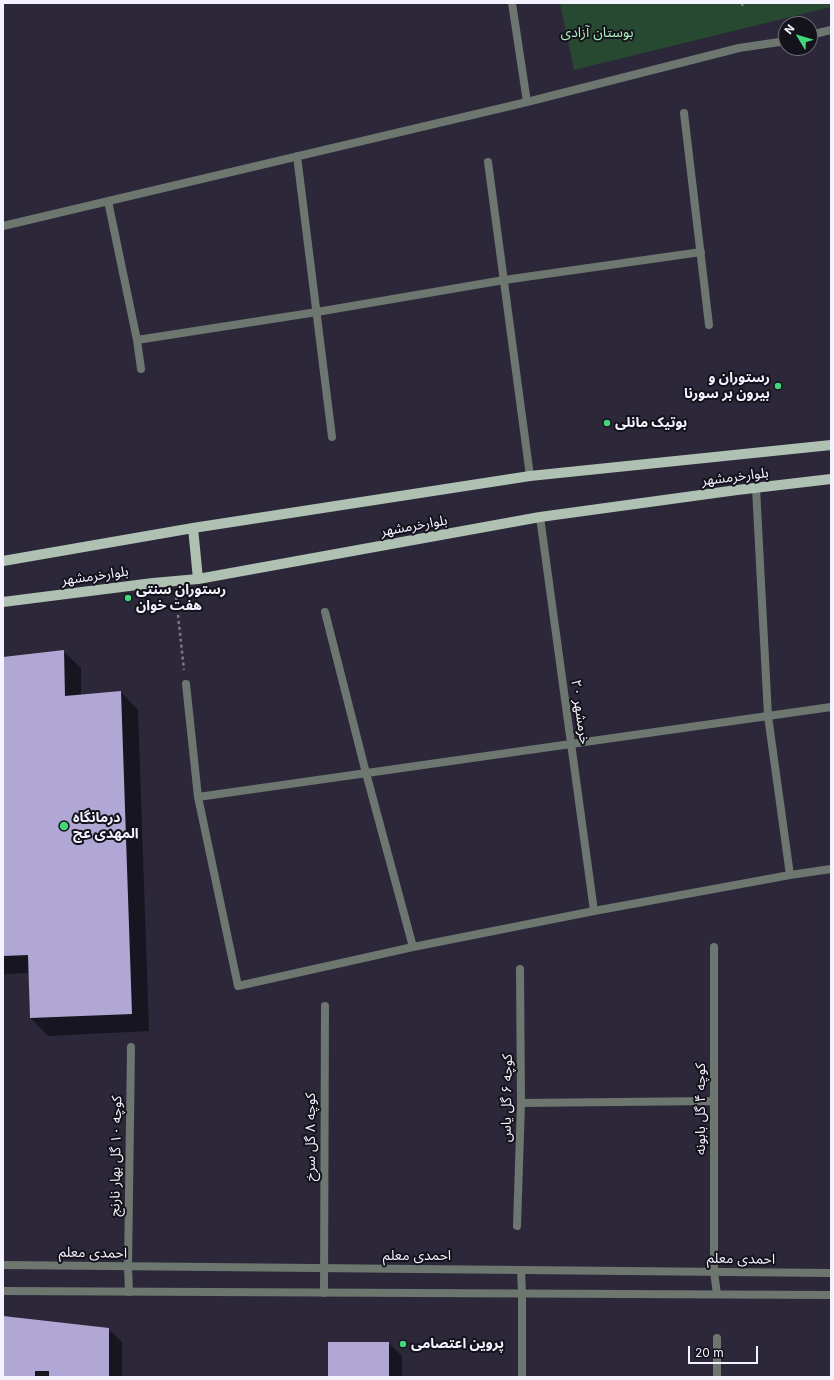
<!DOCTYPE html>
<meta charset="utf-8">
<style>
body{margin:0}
#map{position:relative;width:834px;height:1380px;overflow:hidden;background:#2c283a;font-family:Inter,sans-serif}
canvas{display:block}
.frame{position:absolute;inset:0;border:4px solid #f4f2ff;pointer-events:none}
.north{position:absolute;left:778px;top:16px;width:40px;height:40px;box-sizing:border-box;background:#14121a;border:1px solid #6e6c76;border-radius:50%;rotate:308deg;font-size:11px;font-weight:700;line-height:16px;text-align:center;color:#f4f2ff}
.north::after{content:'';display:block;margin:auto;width:14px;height:18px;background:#43d77b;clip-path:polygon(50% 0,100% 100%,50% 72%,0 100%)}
.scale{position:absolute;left:688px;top:1346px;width:70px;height:18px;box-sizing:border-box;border:2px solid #f4f2ff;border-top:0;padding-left:5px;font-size:12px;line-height:14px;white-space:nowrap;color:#f4f2ff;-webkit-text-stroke:3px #14121a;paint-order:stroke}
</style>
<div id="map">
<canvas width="834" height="1380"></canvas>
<div class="frame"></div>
<div class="north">N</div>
<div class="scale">20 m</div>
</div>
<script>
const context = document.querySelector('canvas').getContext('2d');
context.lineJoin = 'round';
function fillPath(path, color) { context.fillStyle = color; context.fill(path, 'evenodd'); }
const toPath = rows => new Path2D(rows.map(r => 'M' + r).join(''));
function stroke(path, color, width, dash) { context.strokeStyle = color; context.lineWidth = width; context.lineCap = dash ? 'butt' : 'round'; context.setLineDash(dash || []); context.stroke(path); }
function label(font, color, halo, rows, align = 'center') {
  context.font = font + ' Inter,"Noto Sans Arabic",sans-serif'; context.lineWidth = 4; context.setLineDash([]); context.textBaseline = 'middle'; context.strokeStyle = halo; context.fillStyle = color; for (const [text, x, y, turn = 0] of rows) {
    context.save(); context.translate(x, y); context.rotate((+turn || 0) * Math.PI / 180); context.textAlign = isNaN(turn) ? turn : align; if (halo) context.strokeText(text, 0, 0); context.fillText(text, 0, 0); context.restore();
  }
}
const green = toPath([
 [560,3,831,3,831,7,574,70]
]);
const shadow = toPath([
 [63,651,81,668,81,696,121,692,138,710,149,1031,48,1036,31,1018,30,973,3,974,3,658],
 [3,1317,108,1329,122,1342,122,1377,3,1377],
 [389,1343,402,1356,402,1377,329,1377]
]);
const building = toPath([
 [64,650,65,696,121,691,132,1014,30,1018,28,955,3,956,3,657],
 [3,1316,109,1328,109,1377,49,1377,49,1371,35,1371,35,1377,3,1377],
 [328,1342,389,1342,389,1377,328,1377]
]);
const path = toPath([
 [742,3,743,8],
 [176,597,184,670]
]);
const minor = toPath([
 [512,3,527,102],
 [810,35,831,30],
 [684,113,709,325],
 [297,156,332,437],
 [488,162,530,476],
 [108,201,137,340,141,369],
 [3,226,527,102,739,48,786,41],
 [137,340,317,312,504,280,701,252],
 [756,488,768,716,790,875],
 [540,517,594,911],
 [325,612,366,773,413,947],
 [186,684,198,797,238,986,413,947,594,911,790,875,831,869],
 [198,797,831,707],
 [714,947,714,1272,717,1294],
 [521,1103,714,1101],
 [517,1226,521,1103,520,969],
 [521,1270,522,1294,522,1377],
 [129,1292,128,1267,131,1047],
 [324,1293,325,1006],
 [717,1377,717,1338]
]);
const tertiary = toPath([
 [3,1265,831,1273],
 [3,1291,831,1295]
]);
const primary = toPath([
 [193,528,198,579],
 [3,561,193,528,530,476,831,445],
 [3,602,153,583,198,579,540,517,737,490,831,479]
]);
const markers = [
 [778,386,4,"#43d77b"],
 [607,423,4,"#43d77b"],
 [128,598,4,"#43d77b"],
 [64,826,5,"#43d77b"],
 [403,1344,4,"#43d77b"]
];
const parkNames = [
 ["بوستان آزادی",597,33]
];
const poiNames = [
 ["رستوران و",770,378,"right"],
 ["بیرون بر سورنا",770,394,"right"],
 ["بوتیک مانلی",615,423],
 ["رستوران سنتى",136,590],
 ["هفت خوان",136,606],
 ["درمانگاه",73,818],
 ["المهدی عج",73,834],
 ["پروین اعتصامی",411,1344]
];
const streetNames = [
 ["بلوارخرمشهر",735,477,-7],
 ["بلوارخرمشهر",414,526,-10],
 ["بلوارخرمشهر",95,576,-8],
 ["خرمشهر ۲۰",580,712,82],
 ["کوچه ۶ گل یاس",507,1098,-89],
 ["کوچه ۴ گل بابونه",701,1109,-90],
 ["کوچه ۸ گل سرخ",311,1137,-90],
 ["کوچه ۱۰ گل بهار نارنج",116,1156,-89],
 ["احمدی معلم",93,1253,1],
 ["احمدی معلم",417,1256],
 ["احمدی معلم",741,1259,1]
];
fillPath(green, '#274831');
fillPath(shadow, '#0007');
fillPath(building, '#b1a7d5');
stroke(path, '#7b7787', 2.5, [3, 3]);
stroke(minor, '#6d766f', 8);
stroke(tertiary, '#6d766f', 8);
stroke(primary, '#aec1b2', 10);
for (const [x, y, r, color] of markers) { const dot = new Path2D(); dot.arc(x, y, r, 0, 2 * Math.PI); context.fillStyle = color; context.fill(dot); stroke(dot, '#14121a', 1.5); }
label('14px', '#aaedbb', '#14121a', parkNames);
label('bold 14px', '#f4f2ff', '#14121a', poiNames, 'left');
label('14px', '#f4f2ff', '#14121a', streetNames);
</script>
